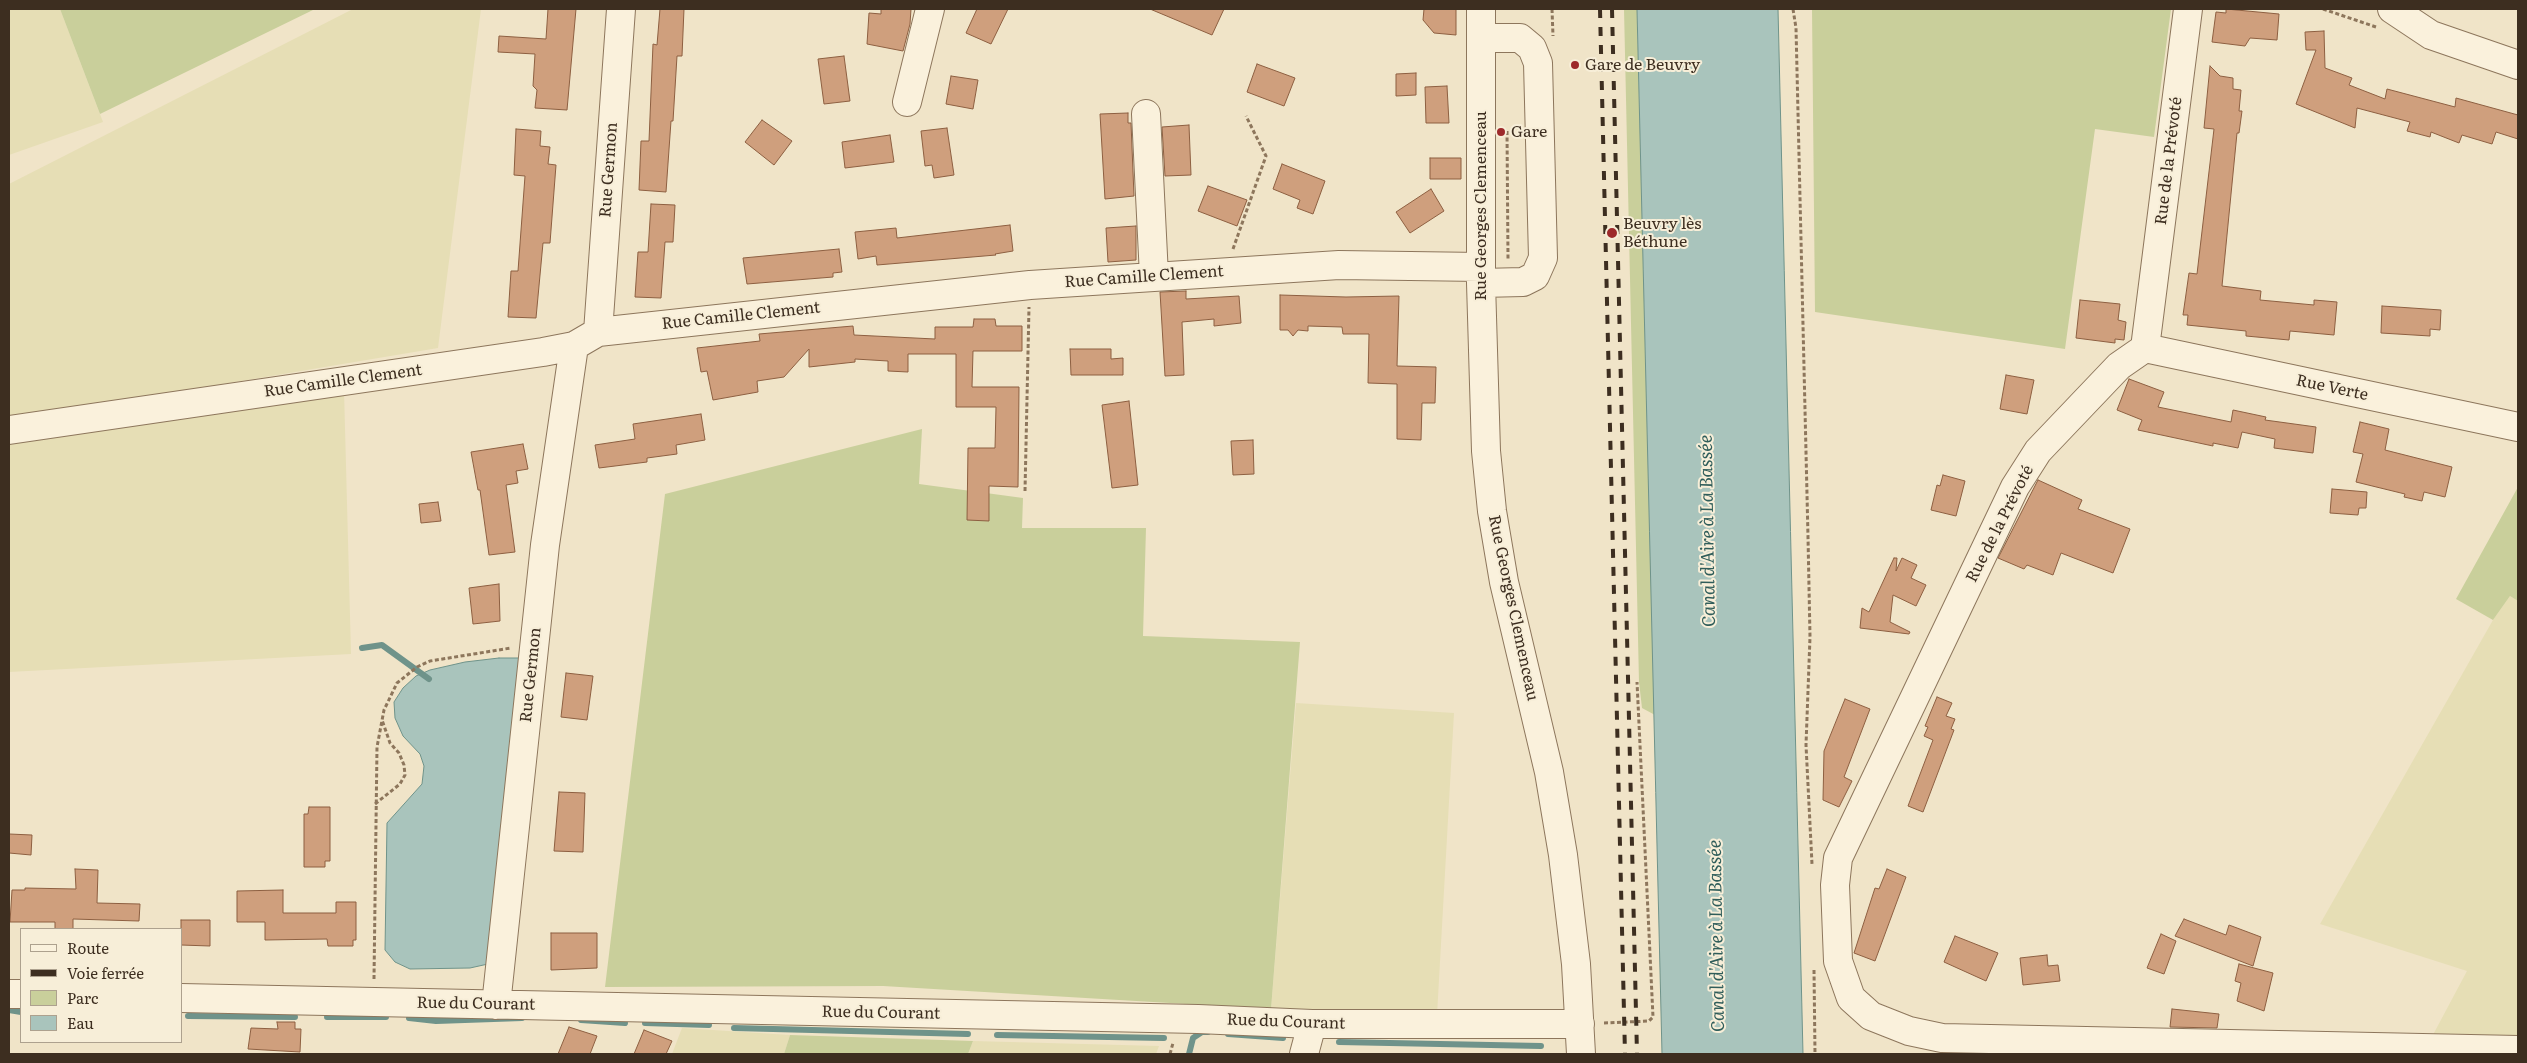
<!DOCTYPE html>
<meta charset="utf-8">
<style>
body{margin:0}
#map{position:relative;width:2527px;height:1063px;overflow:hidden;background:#f0e4c8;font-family:Literata,serif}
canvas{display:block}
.frame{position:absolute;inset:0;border:10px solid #3d2e20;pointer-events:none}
.legend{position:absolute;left:20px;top:928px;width:162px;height:115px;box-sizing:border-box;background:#f7eed8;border:1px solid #ada18e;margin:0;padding:6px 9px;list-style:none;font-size:15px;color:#3d2e20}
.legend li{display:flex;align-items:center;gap:10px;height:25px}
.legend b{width:25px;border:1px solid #ada18e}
</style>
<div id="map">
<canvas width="2527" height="1063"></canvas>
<div class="frame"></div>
<ul class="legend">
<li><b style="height:6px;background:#faf1dc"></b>Route</li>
<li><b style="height:6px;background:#3d2e20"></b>Voie ferrée</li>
<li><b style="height:14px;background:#c9cf9b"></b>Parc</li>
<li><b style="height:14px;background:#a9c4bc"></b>Eau</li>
</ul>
</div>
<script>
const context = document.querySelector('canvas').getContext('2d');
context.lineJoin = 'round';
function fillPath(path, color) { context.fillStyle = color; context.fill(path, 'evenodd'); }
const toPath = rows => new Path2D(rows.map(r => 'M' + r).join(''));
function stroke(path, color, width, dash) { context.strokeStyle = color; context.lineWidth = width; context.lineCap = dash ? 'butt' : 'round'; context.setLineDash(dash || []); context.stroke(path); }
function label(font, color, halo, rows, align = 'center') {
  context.font = font + ' Literata,serif'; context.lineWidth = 4; context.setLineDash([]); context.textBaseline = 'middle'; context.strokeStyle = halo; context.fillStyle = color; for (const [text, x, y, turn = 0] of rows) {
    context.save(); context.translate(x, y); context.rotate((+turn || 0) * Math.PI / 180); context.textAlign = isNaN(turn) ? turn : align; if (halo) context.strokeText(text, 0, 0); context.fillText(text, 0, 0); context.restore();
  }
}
const farmland = toPath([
 [9,9,60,9,103,122,9,155],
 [353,9,481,9,438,348,9,420,9,184],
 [344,390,351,654,9,672,9,441],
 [2510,596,2518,601,2518,1047,2427,1046,2467,971,2320,924,2493,620],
 [1296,703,1454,713,1437,1015,1271,1009],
 [682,1028,790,1035,784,1054,672,1054],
 [973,1041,1159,1046,1156,1054,968,1054]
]);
const green = toPath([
 [60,9,315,9,100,114],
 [1624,9,1637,9,1655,715,1642,708,1639,682],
 [1812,9,2171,9,2154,137,2095,129,2065,349,1815,312],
 [922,429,919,484,1023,498,1022,528,1146,528,1143,636,1300,642,1271,1009,883,986,605,987,665,494],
 [2518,487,2518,601,2510,596,2493,620,2456,599],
 [790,1035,973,1041,968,1054,784,1054]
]);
const water = toPath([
 [1637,9,1778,9,1803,1054,1662,1054,1637,9],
 [499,658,521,658,488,964,470,968,410,969,395,962,385,950,387,823,422,784,424,766,420,754,403,736,395,718,394,702,403,688,416,676,430,670,465,662,499,658]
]);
const stream = toPath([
 [362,648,382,645,429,679],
 [9,1010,21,1012],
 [188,1016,295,1017],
 [327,1017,386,1017],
 [409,1018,436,1021,522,1018],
 [581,1020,625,1023],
 [645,1023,709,1025],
 [734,1028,968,1034],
 [1228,1034,1283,1038],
 [997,1035,1164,1038],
 [1339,1042,1541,1046],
 [1959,1051,1966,1054],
 [1189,1054,1193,1038,1202,1032,1208,1032]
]);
const building = toPath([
 [548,9,576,9,567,110,535,108,537,90,533,86,535,54,498,52,499,36,546,39,548,9],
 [660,9,684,9,682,56,677,56,673,121,671,121,666,192,639,190,641,141,649,141,653,44,657,45,660,9],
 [881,9,911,9,910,24,903,51,867,44,869,13,881,14,881,9],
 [977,9,1008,9,991,44,966,33,977,9],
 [1150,9,1224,9,1212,35,1150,9],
 [1424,9,1456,9,1456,35,1434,33,1423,20,1424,9],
 [2226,9,2279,14,2277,40,2250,38,2245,46,2212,42,2216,12,2226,13,2226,9],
 [2324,31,2325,68,2352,78,2349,85,2385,99,2387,89,2455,107,2456,98,2518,115,2518,139,2496,132,2492,144,2462,135,2459,143,2431,132,2430,137,2407,131,2410,122,2357,108,2355,128,2296,104,2316,50,2306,50,2305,32,2324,31],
 [844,56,850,101,824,104,818,59,844,56],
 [1257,64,1295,78,1284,106,1247,92,1257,64],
 [2210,66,2220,76,2233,78,2233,89,2241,90,2239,111,2242,111,2239,133,2237,133,2222,286,2261,291,2260,300,2314,305,2314,300,2337,302,2334,335,2290,331,2289,340,2246,336,2246,331,2187,325,2188,315,2183,315,2189,273,2197,274,2214,129,2204,128,2210,66],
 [1416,73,1416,95,1396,96,1396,74,1416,73],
 [951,76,978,80,973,109,946,104,951,76],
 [1447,86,1449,123,1426,123,1425,87,1447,86],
 [1128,113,1128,123,1131,123,1134,196,1105,199,1100,114,1128,113],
 [762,120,792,141,774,165,745,142,762,120],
 [1189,125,1191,175,1165,176,1162,127,1189,125],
 [947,128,954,175,934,178,932,165,925,166,921,131,947,128],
 [516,129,541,131,540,146,550,147,548,164,556,165,550,243,543,243,536,318,508,317,511,271,518,271,525,176,514,175,516,129],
 [890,135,894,162,845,168,842,142,890,135],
 [1430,158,1461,158,1461,179,1430,179,1430,158],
 [1282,164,1325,181,1313,214,1297,208,1300,200,1273,189,1282,164],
 [1208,186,1247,200,1237,226,1198,211,1208,186],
 [1431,189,1444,211,1410,233,1396,212,1431,189],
 [651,204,675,205,673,242,665,242,661,298,635,297,638,252,648,252,651,204],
 [1010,225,1013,251,995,254,996,255,877,265,876,256,858,259,855,232,896,228,897,238,1010,225],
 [1136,226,1136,260,1108,262,1106,228,1136,226],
 [839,249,842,272,833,273,833,277,747,284,743,258,839,249],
 [1186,291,1186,299,1239,296,1241,323,1214,326,1214,319,1182,322,1184,375,1165,376,1160,292,1186,291],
 [1280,295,1346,297,1399,296,1397,366,1436,367,1435,403,1422,403,1421,440,1397,439,1397,384,1368,383,1369,334,1343,334,1342,327,1308,326,1308,331,1298,330,1293,336,1288,330,1280,330,1280,295],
 [2080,300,2120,304,2118,320,2126,322,2124,340,2115,339,2115,343,2076,338,2080,300],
 [2382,306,2441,310,2440,330,2430,329,2430,336,2381,333,2382,306],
 [974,319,995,319,996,326,1022,326,1022,351,973,351,972,387,1019,387,1018,487,989,486,989,521,967,520,968,448,995,448,996,407,956,407,956,354,908,354,908,372,888,371,888,361,855,359,855,362,809,367,809,349,784,377,757,381,758,392,713,400,707,371,701,372,697,348,760,341,759,334,853,326,854,335,935,339,935,327,973,327,974,319],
 [1070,349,1111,349,1111,359,1123,358,1123,375,1071,375,1070,349],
 [2006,375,2034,380,2027,414,2000,409,2006,375],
 [2129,379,2164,392,2158,407,2231,422,2233,410,2266,417,2265,420,2316,427,2313,453,2274,448,2275,439,2242,432,2238,448,2213,443,2213,446,2138,430,2142,420,2117,410,2129,379],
 [1129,401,1138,485,1112,488,1102,405,1129,401],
 [701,414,705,440,676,445,677,454,647,458,647,462,599,468,595,445,635,439,633,424,701,414],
 [2360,422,2389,429,2385,450,2452,467,2445,497,2424,492,2422,501,2404,497,2405,494,2356,482,2363,454,2353,452,2360,422],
 [1253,440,1254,474,1233,475,1231,441,1253,440],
 [523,444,528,469,516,471,518,483,506,485,515,552,489,555,480,490,478,490,471,452,523,444],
 [1943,475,1965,481,1956,516,1931,510,1937,485,1940,486,1943,475],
 [2038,480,2082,500,2078,509,2130,529,2113,573,2061,553,2053,575,2027,565,2024,569,1998,558,2038,480],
 [2332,489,2367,492,2366,508,2359,508,2358,515,2330,513,2332,489],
 [438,502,441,521,421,523,419,504,438,502],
 [1894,558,1897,558,1896,571,1902,558,1917,565,1911,578,1926,585,1916,606,1893,595,1890,622,1910,632,1909,634,1860,628,1862,608,1869,612,1894,558],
 [499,584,500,621,473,624,469,588,499,584],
 [566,673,593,676,587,720,561,717,566,673],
 [1937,697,1952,703,1946,716,1955,719,1951,729,1954,730,1923,812,1908,806,1933,740,1924,736,1928,727,1925,726,1937,697],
 [1845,699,1870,709,1844,777,1852,781,1839,807,1823,800,1824,751,1845,699],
 [559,792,585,793,583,852,554,851,559,792],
 [309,807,330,807,330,861,325,861,325,867,304,867,304,814,308,814,309,807],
 [9,834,32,835,31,855,9,853,9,834],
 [75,869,98,870,97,903,140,904,139,921,73,919,73,929,55,929,55,922,10,922,12,890,25,890,25,888,76,889,75,869],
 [1887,869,1906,877,1875,961,1854,953,1875,888,1879,889,1887,869],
 [283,890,283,913,336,913,336,902,356,902,356,940,353,940,353,946,328,946,327,939,265,940,265,922,237,922,237,891,283,890],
 [2184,919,2226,935,2229,925,2261,937,2253,966,2175,936,2184,919],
 [181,920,210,920,210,946,181,945,181,920],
 [551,933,597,933,597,968,551,970,551,933],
 [2161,934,2176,941,2164,974,2147,968,2161,934],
 [1955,936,1998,953,1986,981,1944,962,1955,936],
 [2047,955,2048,966,2058,965,2060,981,2023,985,2020,958,2047,955],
 [2239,964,2273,973,2264,1011,2237,1001,2241,983,2235,981,2239,964],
 [2172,1009,2219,1014,2217,1028,2170,1027,2172,1009],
 [277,1022,295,1022,295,1029,301,1029,300,1052,248,1049,251,1028,278,1029,277,1022],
 [569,1027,597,1036,590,1054,558,1054,569,1027],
 [644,1030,672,1041,666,1054,634,1054,644,1030]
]);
const path = toPath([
 [1552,9,1553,36],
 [1793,9,1796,28,1808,537,1810,637,1806,745,1812,864],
 [2323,9,2376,27],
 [1507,131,1508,259],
 [1233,249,1266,156,1246,116],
 [1025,491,1029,307],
 [375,804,400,784,405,775,404,765,399,753,390,743,382,720],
 [1814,970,1815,1054],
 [374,979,377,747,384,710,397,683,417,667,430,661,511,648],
 [1604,1023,1649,1021,1653,1017,1637,682],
 [1170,1054,1173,1043]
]);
const minor = toPath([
 [1481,9,1481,283,1486,451,1492,511,1504,582,1549,772,1563,855,1576,964,1581,1054],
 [2188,9,2145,348,2119,366,2038,451,2015,487,1838,858,1835,885,1838,961,1851,998,1871,1016,1909,1031,1942,1038,2518,1050],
 [2392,9,2431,35,2518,65],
 [1481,38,1520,38,1532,48,1538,63,1543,258,1535,276,1523,282,1481,283],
 [907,102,930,9],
 [1146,114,1154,276],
 [598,332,621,9],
 [2145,348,2518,427],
 [9,430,543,352,574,346,598,332,1030,285,1339,265,1481,267],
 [9,994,21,994],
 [181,998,1198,1019,1312,1024,1580,1024],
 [496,1005,545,545,574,346],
 [1304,1054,1312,1024]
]);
const rail = toPath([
 [1600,9,1625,1054],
 [1612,9,1637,1054]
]);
const markers = [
 [1575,65,5,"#9e2a2b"],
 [1501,132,5,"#9e2a2b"],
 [1612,233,6,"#9e2a2b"]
];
const poiNames = [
 ["Gare de Beuvry",1585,65],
 ["Gare",1511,132],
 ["Beuvry lès",1623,224],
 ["Béthune",1623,242]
];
const streetNames = [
 ["Rue de la Prévoté",2169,161,-83],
 ["Rue Germon",609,170,-86],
 ["Rue Georges Clemenceau",1481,206,-90],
 ["Rue Camille Clement",1144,277,-4],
 ["Rue Camille Clement",741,316,-6],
 ["Rue Camille Clement",343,381,-8],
 ["Rue Verte",2332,388,12],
 ["Rue de la Prévoté",2000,524,-63],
 ["Rue Georges Clemenceau",1513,608,78],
 ["Rue Germon",531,675,-84],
 ["Rue du Courant",476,1004,1],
 ["Rue du Courant",881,1013,1],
 ["Rue du Courant",1286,1022,2]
];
const waterNames = [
 ["Canal d'Aire à La Bassée",1708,531,-91],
 ["Canal d'Aire à La Bassée",1717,936,-91]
];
fillPath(farmland, '#e6deb5');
fillPath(green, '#c9cf9b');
fillPath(water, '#a9c4bc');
stroke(water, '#6f938a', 1);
stroke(stream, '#6f938a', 6);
fillPath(building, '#cf9f7d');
stroke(building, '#8d5f41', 1);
stroke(minor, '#8d765c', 30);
stroke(path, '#8d765c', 3, [4, 2.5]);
stroke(minor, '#faf1dc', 28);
stroke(rail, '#3d2e20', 4, [9, 9]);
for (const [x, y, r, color] of markers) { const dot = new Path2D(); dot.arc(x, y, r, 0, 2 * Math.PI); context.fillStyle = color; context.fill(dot); stroke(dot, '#f7eed8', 2); }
label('16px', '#3d2e20', '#f7eed8', poiNames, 'left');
label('16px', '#3d2e20', '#f7eed8', streetNames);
label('italic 18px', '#2f5d5a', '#f7eed8', waterNames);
</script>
